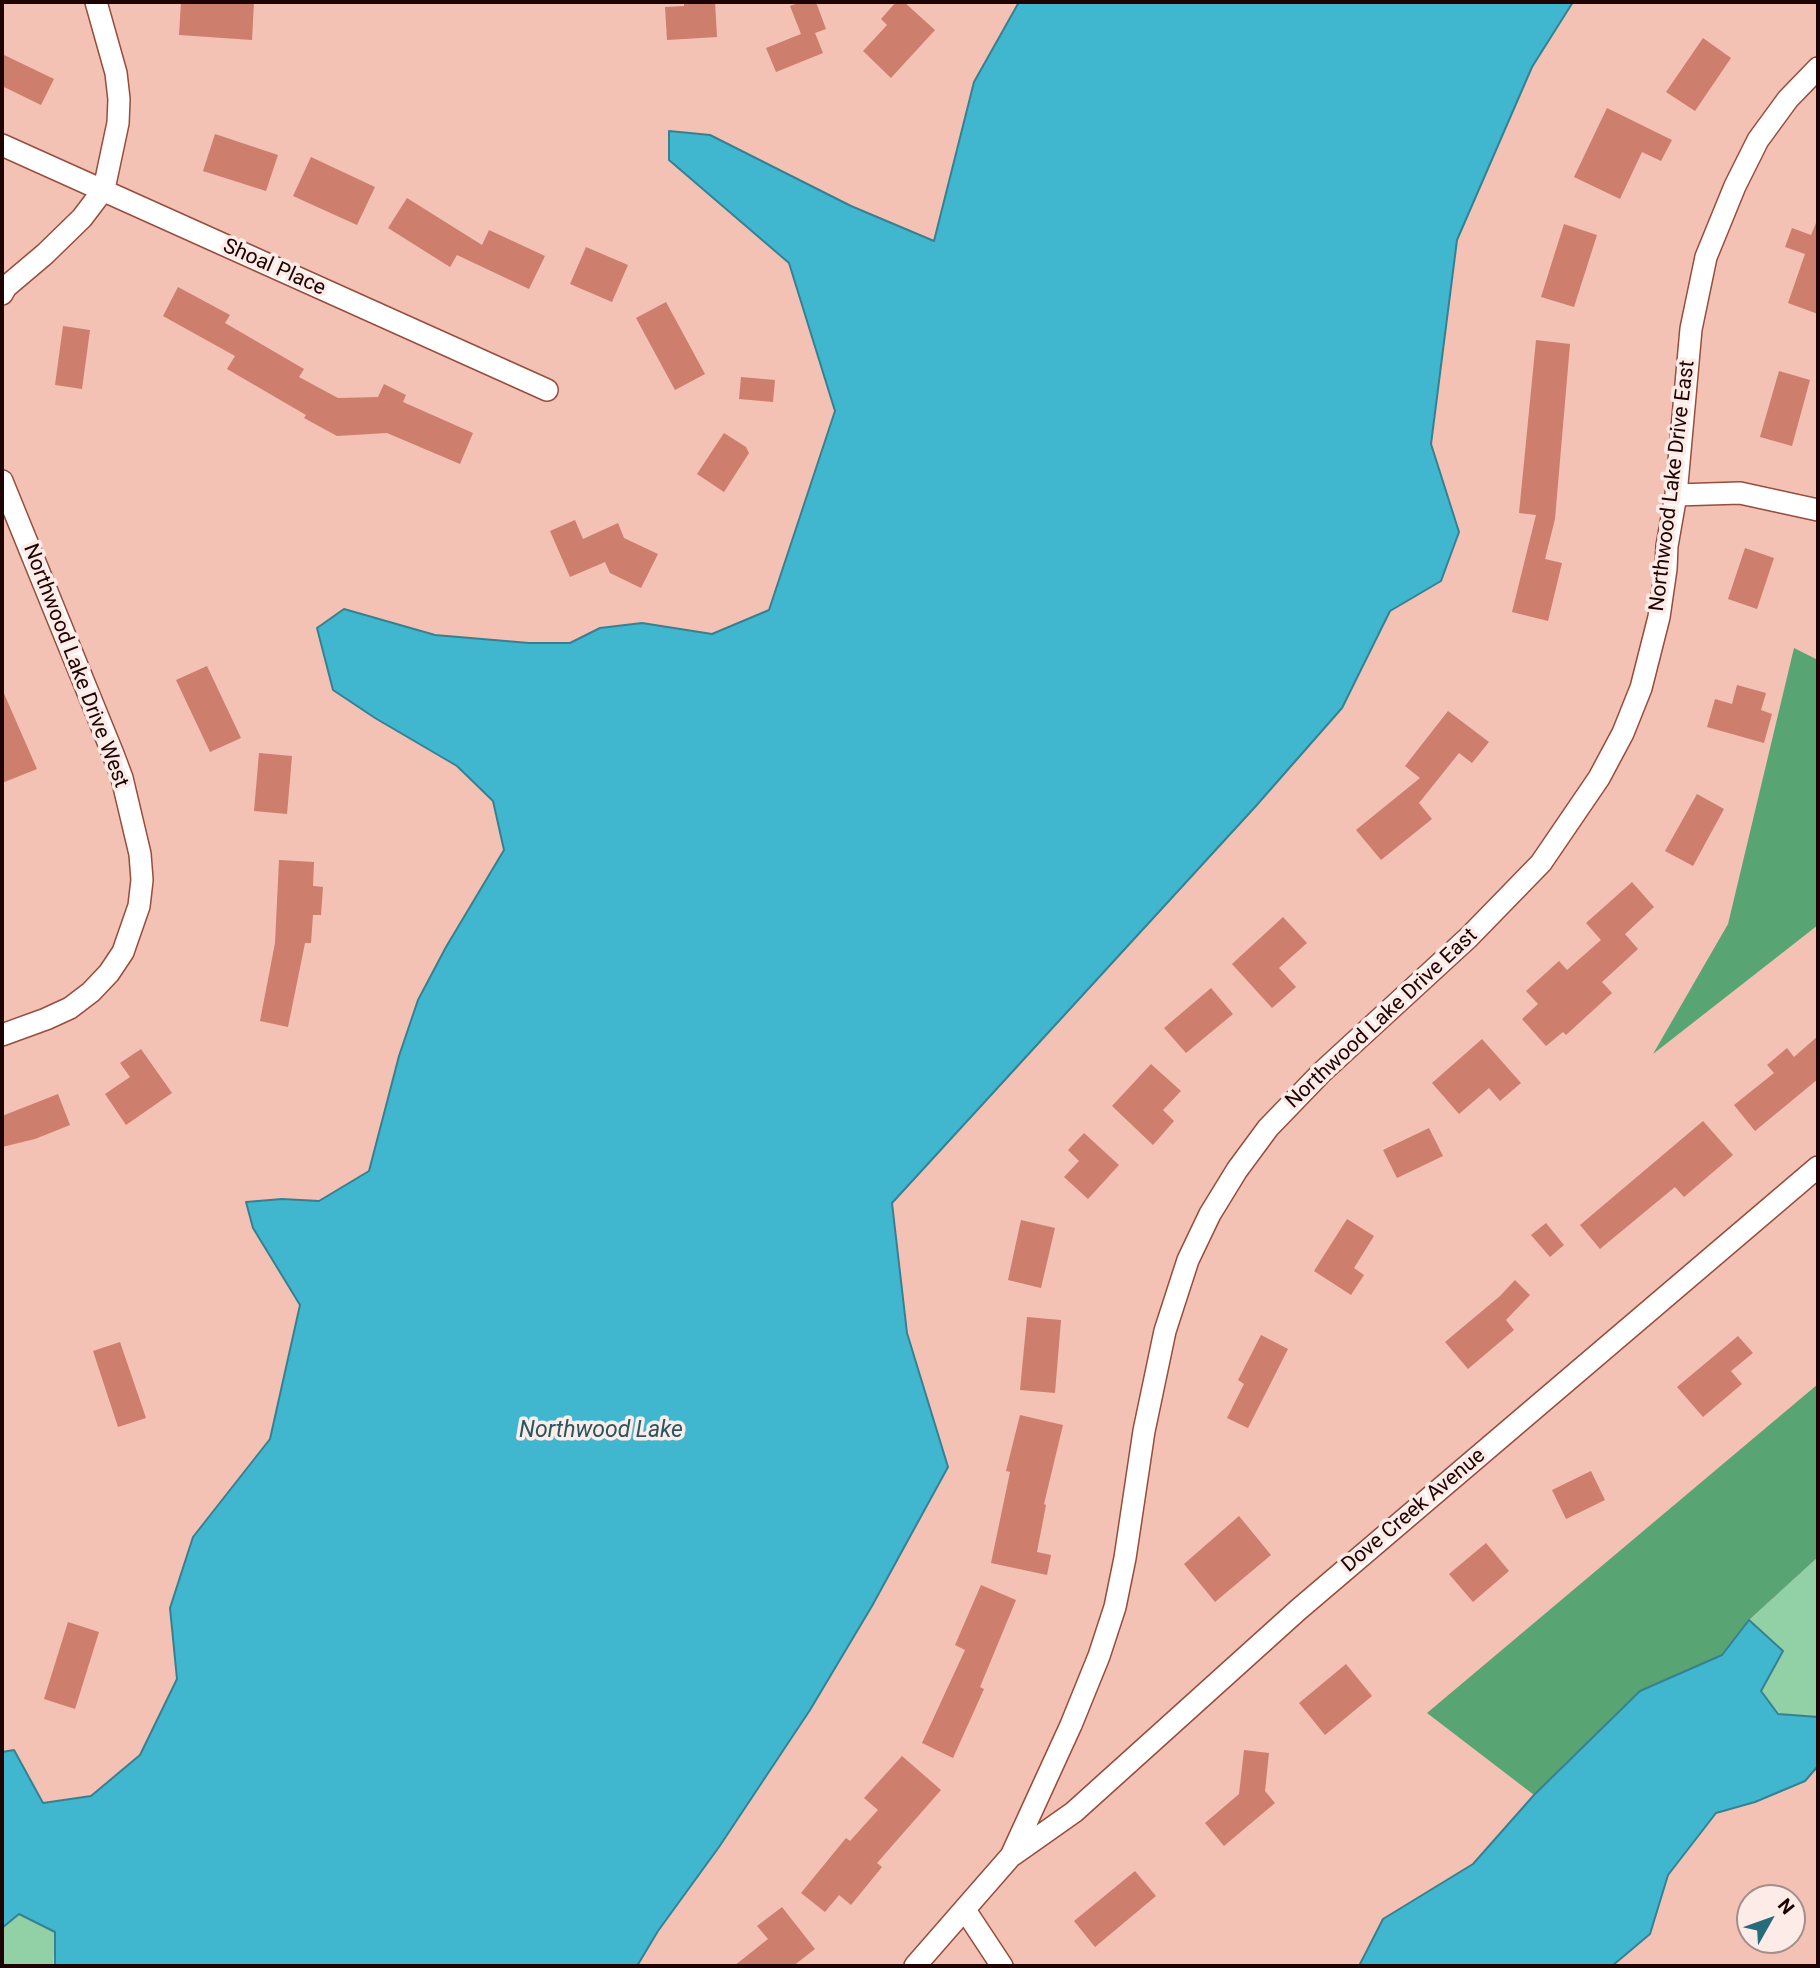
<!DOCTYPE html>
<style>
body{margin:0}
#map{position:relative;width:1820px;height:1968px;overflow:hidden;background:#f4c1b5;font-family:Roboto,sans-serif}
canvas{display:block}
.frame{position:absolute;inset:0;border:4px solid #1d0301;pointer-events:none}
.north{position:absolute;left:1736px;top:1884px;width:70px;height:70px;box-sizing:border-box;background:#fdebe7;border:2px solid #a38e8b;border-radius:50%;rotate:50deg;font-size:19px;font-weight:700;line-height:28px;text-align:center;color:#1d0301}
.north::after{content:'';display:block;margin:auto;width:24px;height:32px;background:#266c7a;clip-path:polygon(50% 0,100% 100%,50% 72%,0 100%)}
</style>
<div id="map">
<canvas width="1820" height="1968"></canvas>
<div class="frame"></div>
<div class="north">N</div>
</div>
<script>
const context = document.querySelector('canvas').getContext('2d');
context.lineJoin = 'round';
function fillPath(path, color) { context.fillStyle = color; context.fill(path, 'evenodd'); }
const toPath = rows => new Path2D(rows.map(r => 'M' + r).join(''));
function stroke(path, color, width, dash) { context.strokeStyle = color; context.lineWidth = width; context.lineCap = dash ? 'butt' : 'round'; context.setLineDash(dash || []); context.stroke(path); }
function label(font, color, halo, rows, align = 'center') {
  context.font = font + ' Roboto,sans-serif'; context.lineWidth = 7; context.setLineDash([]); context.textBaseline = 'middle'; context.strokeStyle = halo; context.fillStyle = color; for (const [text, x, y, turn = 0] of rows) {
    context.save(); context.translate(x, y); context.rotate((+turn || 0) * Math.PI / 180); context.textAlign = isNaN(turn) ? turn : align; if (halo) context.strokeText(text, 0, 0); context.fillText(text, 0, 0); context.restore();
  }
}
const green = toPath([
 [1818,1557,1818,1717,1778,1714,1761,1690,1783,1651,1749,1620],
 [19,1914,55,1932,53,1966,2,1966,2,1928]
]);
const forest = toPath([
 [1794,648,1818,660,1818,925,1653,1054,1728,924],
 [1818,1384,1818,1557,1749,1620,1722,1655,1640,1691,1534,1795,1427,1713]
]);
const water = toPath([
 [1019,2,1573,2,1532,67,1457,240,1431,444,1459,532,1441,581,1390,611,1342,708,1255,807,892,1203,907,1333,948,1467,872,1606,810,1710,719,1847,658,1931,637,1966,55,1966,55,1932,19,1914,2,1928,2,1752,14,1750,43,1803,91,1796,140,1755,177,1679,170,1608,193,1537,270,1439,300,1305,253,1228,246,1202,282,1199,319,1201,369,1171,399,1056,418,1000,446,947,504,850,493,801,457,766,375,718,333,690,317,628,344,609,435,635,529,643,570,643,600,628,642,623,712,634,769,610,835,411,789,263,669,160,669,131,710,135,851,206,934,241,974,82,1019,2],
 [1749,1620,1783,1651,1761,1691,1778,1714,1818,1717,1818,1766,1805,1781,1755,1802,1716,1813,1668,1875,1650,1934,1612,1966,1359,1966,1383,1919,1473,1864,1534,1795,1640,1691,1722,1655,1749,1620]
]);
const building = toPath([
 [181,2,254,2,252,40,179,35],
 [684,2,715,2,717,37,667,40,665,7,684,6],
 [801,2,816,2,826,29,815,33,823,53,776,72,766,48,801,34,790,6],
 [896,2,904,2,935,30,891,78,863,51,887,25,881,19],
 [1703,38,1731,58,1695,111,1666,92],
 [2,54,54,79,41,105,2,86],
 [1607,108,1672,140,1661,161,1642,152,1620,199,1574,177],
 [215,134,278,155,266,191,203,171],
 [311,157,375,187,357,225,293,196],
 [407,198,482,245,489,230,545,256,529,289,457,255,450,267,388,228],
 [1816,223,1818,223,1818,314,1788,303,1805,254,1785,247,1792,228,1811,235],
 [1564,224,1597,235,1574,307,1541,297],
 [586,247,628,265,612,302,570,284],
 [178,287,230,315,225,323,304,369,299,377,338,398,378,397,384,384,406,395,403,402,473,433,460,464,387,433,337,436,304,418,306,415,227,369,235,356,163,316],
 [666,302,705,374,675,390,636,318],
 [63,326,90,330,82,389,55,385],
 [1536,340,1570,344,1555,519,1545,559,1562,563,1548,621,1512,612,1536,515,1519,513],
 [1779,371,1810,380,1792,446,1760,437],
 [741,377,775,380,773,402,739,399],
 [724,433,746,447,749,453,724,492,697,474],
 [575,520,583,539,618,523,624,538,658,554,641,588,610,573,605,562,570,577,550,531],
 [1745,548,1774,558,1757,609,1728,599],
 [207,666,241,738,210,752,176,680],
 [1737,685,1766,693,1761,710,1772,714,1764,743,1707,727,1715,699,1732,704],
 [2,689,37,769,2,783],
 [1448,711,1489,742,1472,763,1459,753,1419,803,1432,819,1381,860,1356,830,1420,778,1405,766],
 [259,753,292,756,287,814,254,811],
 [1697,794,1724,809,1693,866,1665,851],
 [279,860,314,862,313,886,323,887,321,915,313,915,311,943,305,943,288,1027,260,1021,275,943],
 [1632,882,1654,907,1625,934,1638,949,1602,982,1612,993,1566,1035,1563,1032,1546,1046,1522,1019,1538,1004,1526,991,1559,961,1567,970,1601,940,1586,923],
 [1283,917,1307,943,1279,968,1296,987,1272,1008,1232,964],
 [1211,988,1233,1014,1186,1053,1164,1028],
 [1818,1036,1818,1079,1755,1131,1734,1105,1774,1073,1767,1065,1787,1048,1794,1057],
 [1482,1039,1521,1083,1500,1101,1489,1088,1459,1114,1432,1083],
 [141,1049,172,1093,126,1125,105,1094,130,1077,120,1063],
 [1151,1064,1181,1091,1163,1110,1174,1121,1153,1145,1112,1106],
 [58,1094,70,1125,35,1139,2,1147,2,1116],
 [1703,1121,1733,1155,1684,1197,1675,1187,1600,1249,1580,1225],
 [1429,1128,1443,1156,1397,1178,1383,1150],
 [1084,1133,1119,1165,1088,1199,1064,1177,1079,1161,1068,1150],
 [1347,1219,1374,1236,1354,1268,1364,1275,1351,1295,1314,1271],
 [1021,1220,1055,1228,1041,1288,1008,1280],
 [1546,1223,1564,1245,1550,1257,1531,1235],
 [1515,1280,1530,1295,1506,1320,1514,1330,1468,1369,1445,1342,1500,1296],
 [1027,1317,1061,1320,1055,1393,1020,1390],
 [1261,1335,1288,1349,1248,1428,1227,1418,1244,1384,1238,1380],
 [1738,1336,1753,1353,1731,1371,1742,1384,1703,1417,1677,1387],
 [120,1342,146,1418,118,1427,93,1351],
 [1020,1415,1063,1425,1044,1504,1046,1505,1037,1552,1051,1555,1047,1575,991,1563,1010,1472,1006,1471],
 [1591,1471,1605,1500,1566,1519,1552,1490],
 [1239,1516,1271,1555,1215,1602,1184,1564],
 [1486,1543,1509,1571,1473,1602,1449,1574],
 [981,1585,1016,1600,980,1687,984,1689,953,1758,922,1743,965,1650,955,1645],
 [68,1622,99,1632,75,1709,44,1699],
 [1346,1664,1372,1696,1325,1735,1299,1703],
 [1244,1750,1269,1753,1265,1791,1275,1803,1224,1846,1205,1823,1239,1794],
 [902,1756,941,1790,877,1863,882,1867,851,1905,839,1895,825,1912,801,1893,846,1838,850,1841,878,1810,864,1798],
 [1135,1871,1156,1896,1095,1947,1074,1921],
 [782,1907,815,1949,793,1966,734,1966,768,1939,757,1926]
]);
const minor = toPath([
 [2,145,547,390],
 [2,294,6,287,45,254,82,218,104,189,118,123,119,99,116,73,96,2],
 [2,481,113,754,122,778,140,854,142,880,139,906,123,952,109,973,91,992,70,1008,46,1019,2,1035],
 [1676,495,1740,493,1818,510],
 [1013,1855,1074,1812,1298,1610,1818,1167],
 [965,1910,1002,1966],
 [915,1966,1011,1856,1071,1725,1099,1656,1115,1607,1125,1558,1144,1431,1165,1331,1188,1260,1210,1214,1237,1170,1268,1128,1322,1072,1469,937,1541,863,1599,778,1623,733,1641,688,1659,617,1666,569,1667,546,1676,495,1691,329,1706,257,1735,186,1758,140,1788,99,1818,68]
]);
const streetNames = [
 ["Shoal Place",274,268,24],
 ["Northwood Lake Drive East",1673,486,-83],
 ["Northwood Lake Drive West",75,666,69],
 ["Northwood Lake Drive East",1382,1019,-43],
 ["Dove Creek Avenue",1414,1511,-40]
];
const waterNames = [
 ["Northwood Lake",601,1431]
];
fillPath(green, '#92d0a5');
fillPath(forest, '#58a573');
fillPath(water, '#41b7cf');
stroke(water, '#368191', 2);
fillPath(building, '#cd7e6c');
stroke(minor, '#964d3c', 24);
stroke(minor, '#fff', 21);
label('21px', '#1d0301', '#fdebe7', streetNames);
label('italic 23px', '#265762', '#fdebe7', waterNames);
</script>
